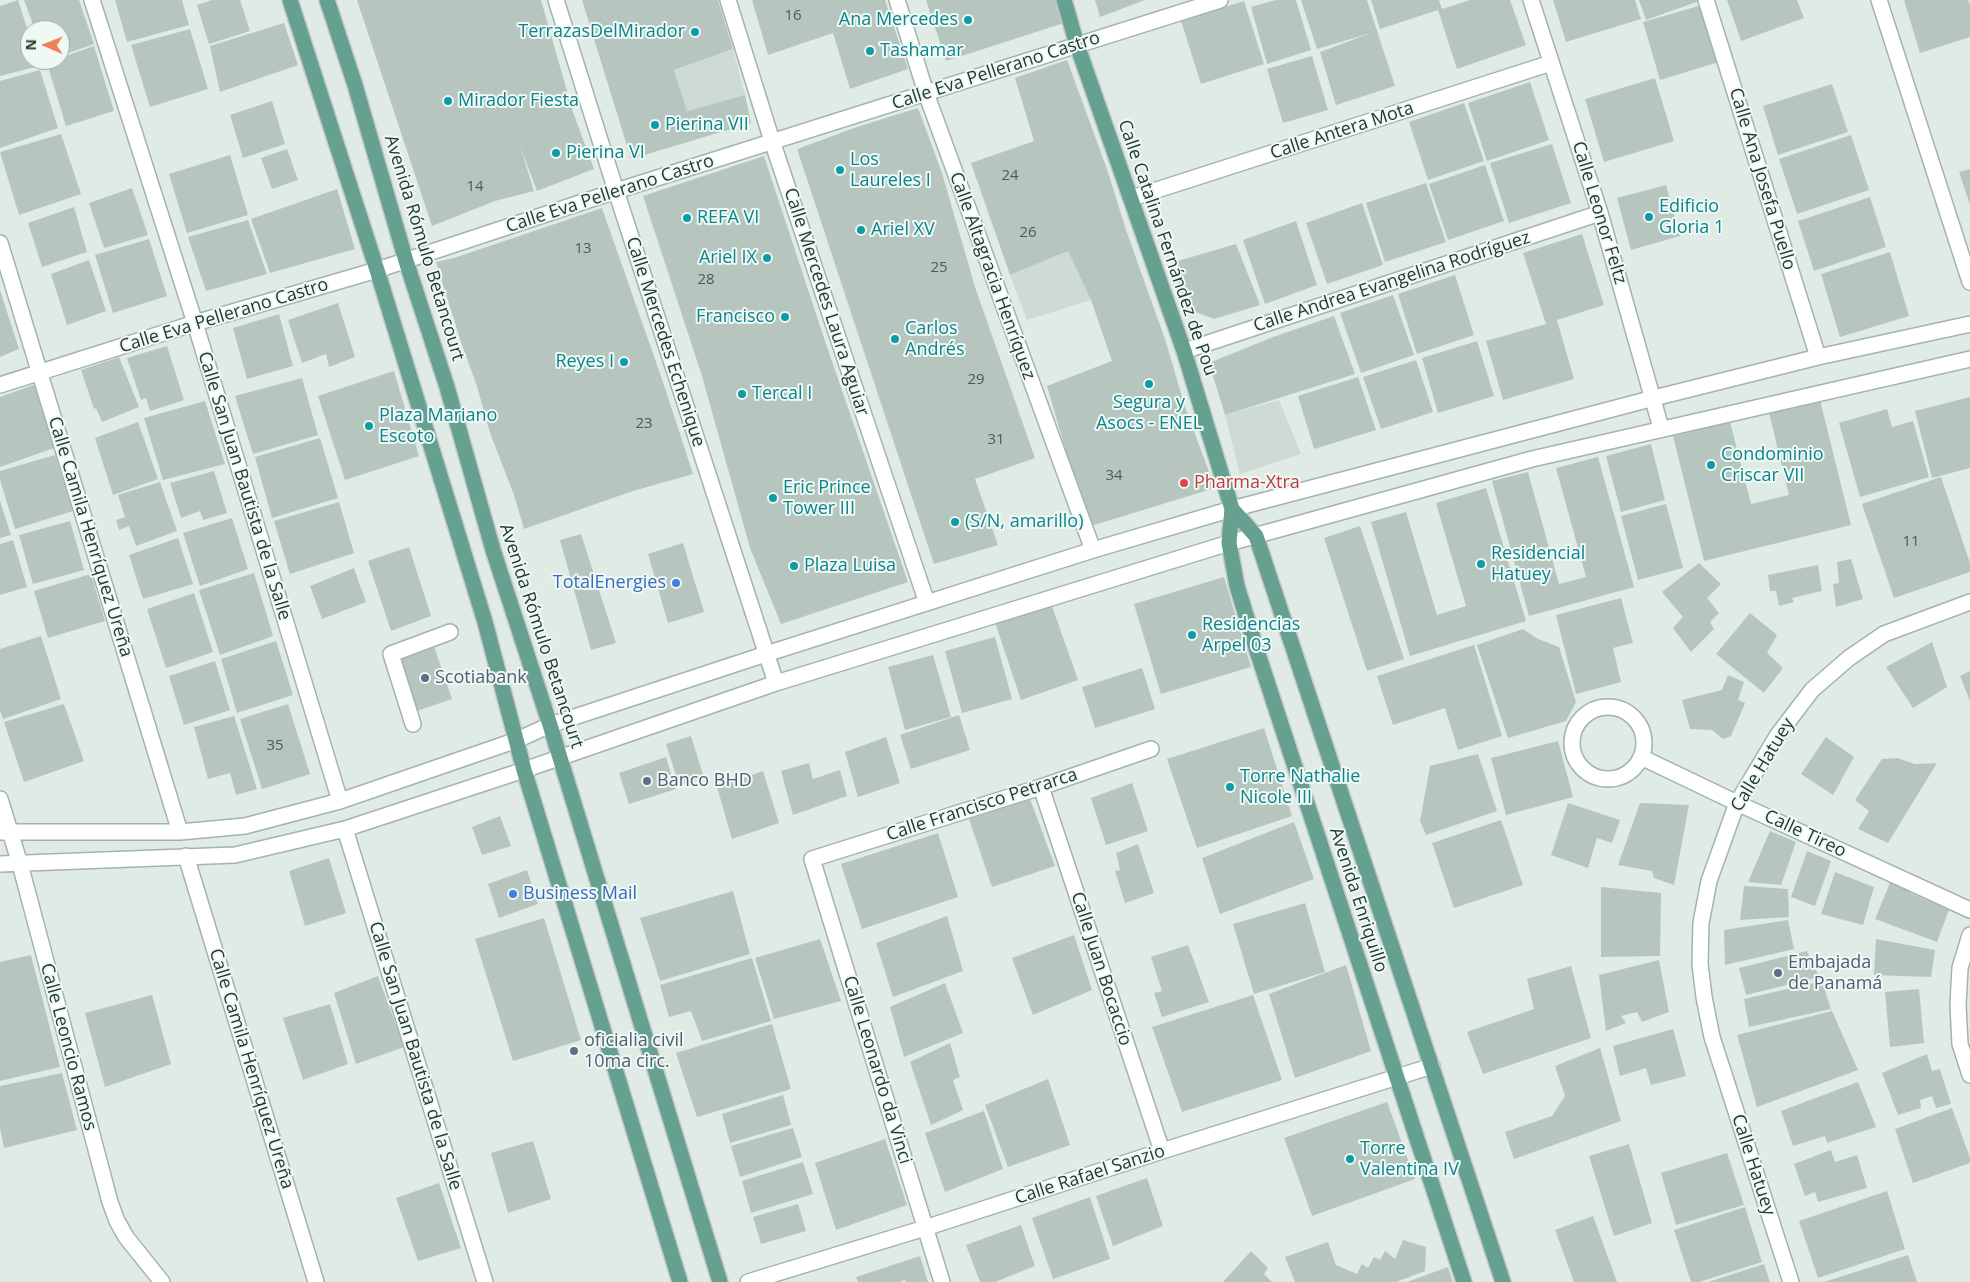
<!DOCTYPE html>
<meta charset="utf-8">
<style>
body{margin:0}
#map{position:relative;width:1970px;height:1282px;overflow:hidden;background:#e0ebe6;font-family:"Open Sans",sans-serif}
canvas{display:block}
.north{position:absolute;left:20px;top:20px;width:50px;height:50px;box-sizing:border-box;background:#f0f8f4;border:1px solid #9daca7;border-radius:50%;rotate:271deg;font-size:14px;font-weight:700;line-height:20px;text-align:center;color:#213b34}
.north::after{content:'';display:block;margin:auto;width:18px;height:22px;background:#f07f59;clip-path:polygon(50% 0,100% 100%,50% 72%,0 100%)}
</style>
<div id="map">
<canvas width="1970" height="1282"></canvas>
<div class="north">N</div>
</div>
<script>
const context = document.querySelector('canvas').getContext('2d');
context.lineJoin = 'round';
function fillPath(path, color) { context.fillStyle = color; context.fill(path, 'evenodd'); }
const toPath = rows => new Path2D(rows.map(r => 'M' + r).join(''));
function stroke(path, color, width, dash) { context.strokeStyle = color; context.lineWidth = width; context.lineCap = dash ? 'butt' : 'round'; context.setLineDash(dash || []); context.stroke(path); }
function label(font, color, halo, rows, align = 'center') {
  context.font = font + ' "Open Sans",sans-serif'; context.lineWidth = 4; context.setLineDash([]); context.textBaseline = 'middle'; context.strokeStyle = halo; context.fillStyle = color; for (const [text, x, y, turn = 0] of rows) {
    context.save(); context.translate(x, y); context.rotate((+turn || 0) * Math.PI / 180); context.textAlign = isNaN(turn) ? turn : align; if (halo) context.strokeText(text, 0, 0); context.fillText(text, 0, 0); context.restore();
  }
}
const built = toPath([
 [733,49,745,95,687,111,674,70],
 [1068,251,1091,300,1027,320,1010,275],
 [1279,400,1301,454,1240,474,1225,415]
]);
const building = toPath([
 [18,0,30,38,30,60,37,60,39,66,0,76,0,6],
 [24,0,79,0,94,44,60,56,60,30,35,30],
 [115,0,182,0,189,25,127,42],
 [212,0,240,0,250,31,209,44,197,5],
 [357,0,541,0,573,112,594,169,537,191,520,146,534,191,495,201,432,226],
 [582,0,718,0,733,49,674,70,687,111,745,95,751,123,631,159],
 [752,0,885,0,908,69,850,89,833,33,768,55],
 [926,0,1057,0,1064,23,946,61],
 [1095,0,1145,0,1100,17],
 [1276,0,1296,0,1311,50,1267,64,1251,7],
 [1301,0,1367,0,1395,86,1336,105,1320,52,1371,33,1317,49],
 [1371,0,1439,0,1442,9,1470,0,1510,0,1526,45,1457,69,1438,10,1380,29],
 [1553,0,1635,0,1641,19,1566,42],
 [1639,0,1702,0,1646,20],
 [1727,0,1797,0,1804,18,1741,41],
 [1904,0,1968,0,1970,5,1970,37,1920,53],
 [1244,1,1264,64,1201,84,1181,21],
 [1702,5,1719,62,1660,80,1643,22],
 [284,23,298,65,220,92,210,46],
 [190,29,208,89,150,107,131,45],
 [94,46,114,111,66,126,47,63,60,60,60,58],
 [1312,56,1328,110,1283,123,1267,69],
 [1067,60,1107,169,1126,230,1166,342,1185,407,1215,488,1091,526,1065,448,1047,386,1112,361,1091,300,1068,251,1010,275,971,163,1034,141,1015,78],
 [40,70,58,128,0,148,0,81],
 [1655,78,1674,141,1604,162,1585,99],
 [1530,82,1549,140,1487,161,1468,103],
 [1832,84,1848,132,1778,155,1763,106],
 [272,101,285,144,243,158,230,115],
 [1464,103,1484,161,1428,180,1409,122],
 [918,108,942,173,975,287,1035,458,975,479,998,545,934,564,797,149,857,127],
 [61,134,81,194,19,215,0,152],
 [1851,135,1869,190,1797,214,1779,159],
 [1552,144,1571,203,1509,223,1490,163],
 [287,149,298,180,272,189,261,158],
 [230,155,248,215,187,233,169,174],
 [764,156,824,338,908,582,781,624,750,548,702,376,643,196],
 [1485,165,1504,221,1448,240,1429,184],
 [1970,169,1970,205,1959,172],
 [1426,183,1446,242,1385,262,1366,203],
 [1666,185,1680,236,1631,250,1617,198],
 [132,188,148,235,104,248,89,203],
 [337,189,355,249,270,273,251,219],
 [1870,197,1886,247,1814,271,1798,221],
 [1362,203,1383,265,1327,284,1306,223],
 [74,207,87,252,42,267,28,223],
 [602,208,663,382,693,474,633,491,524,529,514,495,490,433,477,386,461,342,436,262,454,258],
 [248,220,267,274,206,291,188,237],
 [1296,221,1317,285,1265,304,1243,240],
 [1582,234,1604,305,1557,320,1574,379,1503,400,1486,341,1546,324,1523,253],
 [149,239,167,296,113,313,95,255],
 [1236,244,1260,305,1214,319,1188,309,1171,263],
 [1890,252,1909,316,1840,337,1821,274],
 [89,260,106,311,67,325,51,274],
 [1455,275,1474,335,1417,354,1398,294],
 [0,290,19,349,0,357],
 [1393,295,1414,355,1361,373,1340,313],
 [338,303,355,357,329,367,326,354,302,363,288,320],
 [279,314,293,366,247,379,233,328],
 [1334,316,1355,374,1225,415,1209,363,1273,337],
 [1477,341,1494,396,1438,413,1422,358],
 [167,346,184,400,150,411,146,398,141,400,127,358],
 [119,357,139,407,102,422,96,408,94,409,81,370],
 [1416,360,1433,412,1381,429,1363,377],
 [394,371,419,456,345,480,318,396],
 [1358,377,1376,430,1314,449,1298,396],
 [302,378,318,435,253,454,235,396],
 [36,384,54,448,0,467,0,397],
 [1970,397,1970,468,1932,478,1915,411],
 [1820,400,1851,525,1704,561,1673,436,1730,422,1751,504,1789,495,1769,413],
 [205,401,225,464,163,480,144,418],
 [1887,409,1892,427,1913,421,1929,477,1860,497,1839,423],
 [138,422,158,479,113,495,95,438],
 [320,438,338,498,272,518,255,457],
 [1651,444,1665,500,1621,512,1606,456],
 [55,455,73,511,15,529,0,480,0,471],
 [1598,457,1634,587,1529,616,1492,481,1528,472,1559,584,1586,577,1556,468],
 [214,471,227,513,203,520,200,511,181,518,170,483],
 [1941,477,1970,563,1970,572,1894,598,1862,504],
 [160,482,177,531,136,546,129,526,119,530,116,520,125,517,118,495],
 [1486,488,1526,621,1410,656,1371,522,1406,512,1437,615,1466,606,1436,503],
 [0,501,11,535,0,538],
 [339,502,354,553,290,574,274,521],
 [1666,504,1683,568,1638,580,1621,516],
 [232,518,248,569,200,586,183,533],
 [70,521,84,570,33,584,19,535],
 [1360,526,1404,659,1367,671,1324,538],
 [581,534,616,643,591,650,560,540],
 [178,538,193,584,143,599,129,555],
 [13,540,27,587,0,595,0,544],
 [683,543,704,612,668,623,648,554],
 [409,547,431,616,391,631,368,561],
 [1851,559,1863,599,1836,607,1833,584,1839,583,1837,562],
 [1699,563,1721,584,1707,598,1719,613,1710,622,1714,629,1691,652,1673,628,1683,617,1662,592],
 [1818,565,1822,591,1792,598,1794,602,1779,606,1776,591,1770,591,1768,575],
 [354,568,366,602,322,619,310,586],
 [254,573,273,636,220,655,199,590],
 [91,574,105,621,48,638,34,591],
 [1224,577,1251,667,1161,694,1134,604],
 [194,593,213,652,166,668,147,609],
 [1621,598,1633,643,1613,648,1621,682,1576,694,1556,615],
 [1052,606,1078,680,1021,700,995,622],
 [1750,613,1777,635,1767,653,1783,668,1764,693,1716,654],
 [1523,629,1538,639,1559,647,1576,702,1566,721,1508,738,1477,645],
 [41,636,61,699,3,719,0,711,0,649],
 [995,637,1012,699,962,713,945,651],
 [276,641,293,695,237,713,221,659],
 [1932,642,1947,687,1913,708,1886,667],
 [1474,645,1502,736,1458,750,1445,708,1393,725,1377,676],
 [434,646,452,699,417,711,400,657],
 [933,655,951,717,905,730,888,667],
 [215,661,230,710,184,725,169,676],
 [1142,668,1155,709,1095,728,1082,687],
 [1970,671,1970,701,1960,676],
 [1728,675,1744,682,1738,700,1745,703,1731,736,1723,739,1712,730,1690,729,1682,700,1722,690],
 [64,704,84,761,24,782,4,722],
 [288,704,310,774,262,789,240,719],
 [959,715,970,750,911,769,900,735],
 [234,716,257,789,236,795,230,773,208,779,194,727],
 [1264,728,1292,816,1197,848,1167,759],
 [691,736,704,778,679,785,666,744],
 [886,737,900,783,858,797,845,752],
 [1826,737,1854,757,1833,795,1801,774],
 [1558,741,1573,797,1506,815,1491,758],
 [1478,754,1497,811,1426,835,1420,821,1430,766],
 [666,757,676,789,629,804,619,773],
 [1897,758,1915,764,1937,763,1888,843,1858,829,1869,811,1855,800,1882,759],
 [809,763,813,779,840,770,847,796,793,815,781,771],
 [763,771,779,823,732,839,717,787],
 [1132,783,1148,831,1106,845,1091,798],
 [1030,799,1055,866,992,887,969,819],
 [1568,803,1620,820,1612,843,1597,838,1588,868,1551,855],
 [1640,803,1689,805,1674,885,1654,878,1652,871,1618,865],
 [500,816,511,846,482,855,472,827],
 [1501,820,1523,885,1454,908,1432,843],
 [1294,822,1314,879,1220,914,1202,858],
 [1770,831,1796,842,1781,885,1748,882],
 [938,833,958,897,862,929,841,864],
 [1138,844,1154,893,1125,903,1115,871,1120,870,1116,853],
 [1807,851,1831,861,1815,906,1791,897],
 [329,858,346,913,305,926,289,871],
 [527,870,538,904,499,918,488,884],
 [1835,872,1874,887,1863,925,1821,914],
 [1892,878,1912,887,1910,893,1949,910,1937,942,1875,919],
 [1744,886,1788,889,1789,917,1740,920],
 [1601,887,1661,893,1660,956,1601,957],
 [733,891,750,954,660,981,640,918],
 [1305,903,1325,972,1254,994,1233,924],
 [947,916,963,971,893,997,876,943],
 [544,918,581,1040,513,1061,475,939],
 [1788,920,1794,949,1725,965,1724,930],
 [1074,935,1092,990,1033,1015,1012,958],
 [820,939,841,1001,774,1019,755,958],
 [1876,939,1935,950,1931,977,1874,975],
 [1188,945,1209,1002,1162,1017,1154,993,1162,991,1151,957],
 [1807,951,1819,977,1746,995,1739,968],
 [31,955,60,1067,0,1081,0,962],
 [752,958,771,1021,702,1041,691,1011,669,1017,660,985],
 [1659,960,1669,1012,1642,1022,1637,1012,1621,1016,1626,1023,1606,1031,1599,975],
 [1346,965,1371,1051,1295,1078,1269,994],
 [1571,966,1591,1038,1483,1074,1467,1032,1534,1009,1527,979],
 [378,976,404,1047,356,1064,334,993],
 [1822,981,1831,1009,1749,1027,1744,999],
 [945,983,963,1033,904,1057,890,1007],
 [1919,989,1924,1043,1890,1047,1885,992],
 [152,995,171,1064,105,1087,85,1013],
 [1253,995,1282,1080,1182,1112,1152,1027],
 [330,1004,348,1064,303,1080,283,1018],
 [1832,1011,1858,1070,1757,1107,1737,1035],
 [772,1024,791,1089,697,1117,676,1053],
 [1673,1029,1686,1076,1651,1085,1646,1068,1620,1076,1613,1046],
 [950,1043,960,1077,953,1080,963,1110,931,1125,910,1062],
 [1600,1048,1621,1121,1514,1159,1505,1132,1552,1116,1565,1096,1555,1066],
 [1927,1054,1932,1071,1940,1069,1951,1104,1936,1108,1932,1096,1920,1100,1921,1108,1898,1115,1882,1073],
 [62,1073,77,1130,4,1148,0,1128,0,1086],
 [1048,1079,1070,1145,1008,1167,985,1105],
 [1858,1082,1876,1127,1827,1143,1825,1136,1793,1146,1781,1111],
 [783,1095,791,1125,730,1143,722,1114],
 [1387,1102,1415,1179,1312,1216,1284,1138],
 [1952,1108,1970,1158,1970,1163,1913,1183,1895,1129],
 [984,1111,1003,1169,945,1192,925,1133],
 [793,1128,802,1157,740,1177,731,1146],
 [885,1139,907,1205,836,1230,815,1163],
 [533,1141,551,1199,508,1213,491,1153],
 [1629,1144,1652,1223,1614,1236,1589,1156],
 [1831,1150,1835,1162,1857,1155,1867,1188,1818,1202,1815,1192,1805,1196,1794,1164],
 [1727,1153,1744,1205,1676,1225,1661,1173],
 [803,1162,813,1194,751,1213,742,1181],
 [1147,1178,1163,1226,1113,1246,1096,1196],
 [439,1183,461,1248,418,1261,396,1198],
 [1887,1191,1905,1249,1818,1278,1799,1221],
 [1090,1197,1110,1259,1053,1279,1032,1218],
 [798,1204,806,1231,761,1244,753,1217],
 [1745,1207,1762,1262,1699,1282,1691,1282,1674,1230],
 [1593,1216,1617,1282,1574,1282,1555,1230],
 [1021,1225,1035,1266,995,1282,980,1282,966,1245],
 [1403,1240,1426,1247,1425,1271,1396,1282,1295,1282,1285,1257,1328,1242,1336,1265,1357,1274,1362,1264,1368,1268,1374,1257,1380,1260,1385,1251,1395,1259],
 [1251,1251,1268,1268,1264,1274,1272,1282,1223,1282],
 [1908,1255,1917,1282,1824,1282],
 [920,1256,928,1282,906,1282,905,1280,899,1282,858,1282,856,1277],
 [1764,1264,1770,1282,1708,1282],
 [1448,1267,1453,1282,1407,1282]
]);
const minor = toPath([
 [92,0,195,323,340,801],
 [556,0,616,191,776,683],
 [728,0,772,141,927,603],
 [897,0,926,93,1093,550],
 [1531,0,1600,213,1661,428],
 [1706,0,1818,357],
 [1879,0,1970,282],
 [1132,198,1551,63],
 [0,243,180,832],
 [1184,351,1600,213],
 [0,385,195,323,377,270,616,191,1220,0],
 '1572 743a36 36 0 1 1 72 0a36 36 0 1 1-72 0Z',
 [413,724,391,654,450,632],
 [1641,757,1737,803,1970,910],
 [1041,787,1162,1151],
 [0,799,20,864,110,1202,117,1221,126,1237,162,1282],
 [345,829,485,1282],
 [0,832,180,832,245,826,340,801,517,740,550,725,766,654,1093,550,1232,509,1654,398,1818,357,1970,324],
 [186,856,316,1282],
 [0,864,235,855,345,829,524,770,776,683,1229,543,1532,459,1970,359],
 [1970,935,1960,968,1958,1005,1960,1044,1970,1075],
 [748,1282,925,1228,1162,1151,1432,1066],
 [942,1282,812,859,1041,787,1151,749],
 [1791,1282,1712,1037,1704,997,1700,964,1701,923,1709,881,1737,803,1777,736,1812,690,1849,658,1884,634,1970,602]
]);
const major = toPath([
 [290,0,377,270,485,622,524,770,680,1282],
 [327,0,355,85,406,261,447,387,493,550,550,725,720,1282],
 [1064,0,1077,45,1184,351,1232,509,1229,543,1237,586,1256,648,1464,1282],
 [1232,509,1256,536,1503,1282]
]);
const markers = [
 [968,20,5,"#0f9aa8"],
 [695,32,5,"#0f9aa8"],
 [870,51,5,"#0f9aa8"],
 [448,101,5,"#0f9aa8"],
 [655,125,5,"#0f9aa8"],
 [556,153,5,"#0f9aa8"],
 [840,170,5,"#0f9aa8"],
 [1649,217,5,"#0f9aa8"],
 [687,218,5,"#0f9aa8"],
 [861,230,5,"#0f9aa8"],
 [767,258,5,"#0f9aa8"],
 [785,317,5,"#0f9aa8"],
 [895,339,5,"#0f9aa8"],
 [624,362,5,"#0f9aa8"],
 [1149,384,5,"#0f9aa8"],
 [742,394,5,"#0f9aa8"],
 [369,426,5,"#0f9aa8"],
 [1711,465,5,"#0f9aa8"],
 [1184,483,5,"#e0444e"],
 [773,498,5,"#0f9aa8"],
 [955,522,5,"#0f9aa8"],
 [1481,564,5,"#0f9aa8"],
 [794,566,5,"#0f9aa8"],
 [676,583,5,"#3f7fe0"],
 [1192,635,5,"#0f9aa8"],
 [425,678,5,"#5c6f8a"],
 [647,781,5,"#5c6f8a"],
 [1230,787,5,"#0f9aa8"],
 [513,894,5,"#3f7fe0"],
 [1778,973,5,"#5c6f8a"],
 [574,1051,5,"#5c6f8a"],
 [1350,1159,5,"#0f9aa8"]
];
const numberNames = [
 ["16",793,16],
 ["24",1010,176],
 ["14",475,187],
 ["26",1028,233],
 ["13",583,249],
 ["25",939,268],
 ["28",706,280],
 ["29",976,380],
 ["23",644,424],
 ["31",996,440],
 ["34",1114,476],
 ["11",1911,542],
 ["35",275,746]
];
const cultureNames = [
 ["Ana Mercedes",958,20,"right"],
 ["TerrazasDelMirador",685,32,"right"],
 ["Tashamar",880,51],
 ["Mirador Fiesta",458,101],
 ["Pierina VII",665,125],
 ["Pierina VI",566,153],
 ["Los",850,160],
 ["Laureles I",850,181],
 ["Edificio",1659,207],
 ["Gloria 1",1659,228],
 ["REFA VI",697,218],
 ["Ariel XV",871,230],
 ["Ariel IX",757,258,"right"],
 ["Francisco",775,317,"right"],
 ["Carlos",905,329],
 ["Andrés",905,350],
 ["Reyes I",614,362,"right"],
 ["Tercal I",752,394],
 ["Segura y",1149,403,"center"],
 ["Asocs - ENEL",1149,424,"center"],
 ["Plaza Mariano",379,416],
 ["Escoto",379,437],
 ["Condominio",1721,455],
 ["Criscar VII",1721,476],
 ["Eric Prince",783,488],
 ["Tower III",783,509],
 ["(S/N, amarillo)",965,522],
 ["Residencial",1491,554],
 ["Hatuey",1491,575],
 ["Plaza Luisa",804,566],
 ["Residencias",1202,625],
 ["Arpel 03",1202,646],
 ["Torre Nathalie",1240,777],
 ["Nicole III",1240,798],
 ["Torre",1360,1149],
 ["Valentina IV",1360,1170]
];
const streetNames = [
 ["Calle Eva Pellerano Castro",996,71,-18],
 ["Calle Antera Mota",1342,131,-18],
 ["Calle Ana Josefa Puello",1762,179,73],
 ["Calle Eva Pellerano Castro",610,194,-18],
 ["Calle Leonor Feltz",1599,213,73],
 ["Avenida Rómulo Betancourt",424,248,73],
 ["Calle Catalina Fernández de Pou",1167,248,71],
 ["Calle Altagracia Henríquez",992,276,70],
 ["Calle Andrea Evangelina Rodríguez",1392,282,-18],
 ["Calle Mercedes Laura Aguiar",826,302,72],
 ["Calle Eva Pellerano Castro",224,316,-17],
 ["Calle Mercedes Echenique",665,342,72],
 ["Calle San Juan Bautista de la Salle",244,486,73],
 ["Calle Camila Henríquez Ureña",90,537,73],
 ["Avenida Rómulo Betancourt",541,636,72],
 ["Calle Hatuey",1763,765,-59],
 ["Calle Francisco Petrarca",982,805,-18],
 ["Calle Tireo",1805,834,25],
 ["Avenida Enriquillo",1358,900,72],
 ["Calle Juan Bocaccio",1101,969,72],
 ["Calle Leoncio Ramos",68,1047,75],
 ["Calle San Juan Bautista de la Salle",415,1056,73],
 ["Calle Camila Henríquez Ureña",251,1069,73],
 ["Calle Leonardo da Vinci",877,1070,73],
 ["Calle Hatuey",1753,1165,72],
 ["Calle Rafael Sanzio",1090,1175,-18]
];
const healthNames = [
 ["Pharma-Xtra",1194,483]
];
const shopNames = [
 ["TotalEnergies",666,583],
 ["Business Mail",523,894,"left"]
];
const serviceNames = [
 ["Scotiabank",435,678],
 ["Banco BHD",657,781],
 ["Embajada",1788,963],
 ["de Panamá",1788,984],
 ["oficialia civil",584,1041],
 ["10ma circ.",584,1062]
];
fillPath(built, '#cedbd5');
fillPath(building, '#b6c6bf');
stroke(minor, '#a3b3ad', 18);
stroke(major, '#c1c8c6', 18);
stroke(minor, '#fff', 15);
stroke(major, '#65a091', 15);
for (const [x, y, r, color] of markers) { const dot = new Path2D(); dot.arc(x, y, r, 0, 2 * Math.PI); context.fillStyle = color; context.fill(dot); stroke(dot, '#f0f8f4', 2); }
label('15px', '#465e57', null, numberNames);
label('18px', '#0d838f', '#f0f8f4', cultureNames, 'left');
label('18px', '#213b34', '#f0f8f4', streetNames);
label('18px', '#be3a42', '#f0f8f4', healthNames, 'left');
label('18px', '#366cbe', '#f0f8f4', shopNames, 'right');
label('18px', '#4e5e75', '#f0f8f4', serviceNames, 'left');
</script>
